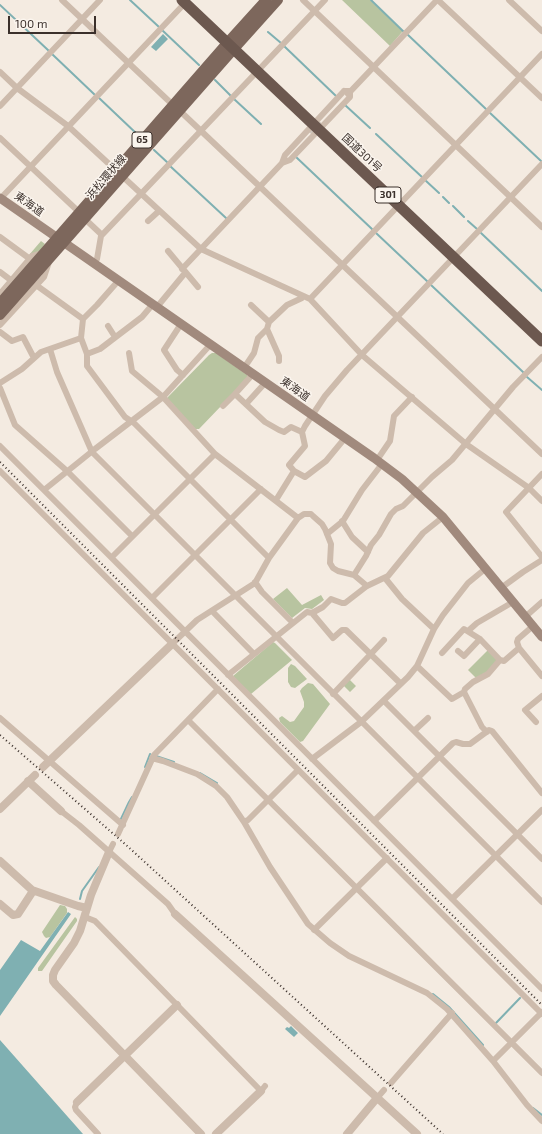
<!DOCTYPE html>
<meta charset="utf-8">
<style>
body{margin:0}
#map{position:relative;width:542px;height:1134px;overflow:hidden;background:#f4ebe1;font-family:"Exo 2",sans-serif}
canvas{display:block}
.scale{position:absolute;left:8px;top:16px;width:88px;height:18px;box-sizing:border-box;border:2px solid #3b302b;border-top:0;padding-left:5px;font-size:12px;line-height:14px;white-space:nowrap;color:#3b302b;-webkit-text-stroke:3px #fbf5ee;paint-order:stroke}
</style>
<div id="map">
<canvas width="542" height="1134"></canvas>
<div class="scale">100 m</div>
</div>
<script>
const context = document.querySelector('canvas').getContext('2d');
context.lineJoin = 'round';
function fillPath(path, color) { context.fillStyle = color; context.fill(path, 'evenodd'); }
const toPath = rows => new Path2D(rows.map(r => 'M' + r).join(''));
function stroke(path, color, width, dash) { context.strokeStyle = color; context.lineWidth = width; context.lineCap = dash ? 'butt' : 'round'; context.setLineDash(dash || []); context.stroke(path); }
function label(font, color, halo, rows, align = 'center') {
  context.font = font + ' "Exo 2","Noto Sans JP",sans-serif'; context.lineWidth = 3; context.setLineDash([]); context.textBaseline = 'middle'; context.strokeStyle = halo; context.fillStyle = color; for (const [text, x, y, turn = 0] of rows) {
    context.save(); context.translate(x, y); context.rotate((+turn || 0) * Math.PI / 180); context.textAlign = isNaN(turn) ? turn : align; if (halo) context.strokeText(text, 0, 0); context.fillText(text, 0, 0); context.restore();
  }
}
const green = toPath([
 [342,0,370,0,403,31,390,46],
 [41,241,45,244,39,252,29,255],
 [212,353,216,353,247,375,247,379,199,429,195,429,167,398,209,355],
 [287,588,302,605,321,595,324,600,312,609,305,608,292,618,273,599],
 [273,642,275,643,292,660,251,694,233,676],
 [488,650,497,660,487,672,476,678,468,670],
 [291,664,295,666,307,679,295,688,291,687,288,682,288,668],
 [349,679,356,686,350,692,343,685],
 [308,683,313,684,330,704,303,741,300,742,280,722,279,718,282,716,290,722,294,721,304,707,304,702,300,691,302,688],
 [60,905,65,906,67,909,67,913,50,937,46,938,44,936,42,932],
 [75,917,77,919,77,921,42,971,38,971,38,968]
]);
const water = toPath([
 [163,34,168,39,156,51,151,47],
 [68,912,71,914,0,1016,0,970,21,940,40,951],
 [291,1026,298,1033,294,1037,285,1029,287,1027,289,1028],
 [0,1040,83,1134,0,1134]
]);
const stream = toPath([
 [130,0,159,27],
 [371,0,404,32],
 [0,5,49,51],
 [162,30,199,65],
 [268,32,281,43],
 [407,34,487,110],
 [284,46,336,96],
 [52,54,95,95],
 [215,80,231,96],
 [98,97,138,135],
 [234,99,261,124],
 [345,105,370,128],
 [489,112,541,161],
 [376,134,423,178],
 [154,150,168,163],
 [296,157,373,230],
 [170,166,226,218],
 [425,180,439,193],
 [443,197,449,203],
 [453,206,464,217],
 [468,221,477,229],
 [376,233,428,282],
 [481,233,542,291],
 [431,285,523,372],
 [527,377,542,390],
 [156,756,174,762],
 [145,767,150,754],
 [200,773,217,783],
 [120,821,129,802,132,797],
 [80,899,82,891,99,867],
 [433,994,449,1007,483,1045],
 [496,1023,520,998],
 [533,1108,542,1115]
]);
const minorTunnel = toPath([
 [310,133,322,121]
]);
const minor = toPath([
 [62,0,173,105],
 [303,0,542,227],
 [438,0,542,98],
 [509,0,542,31],
 [0,72,17,88,68,126,201,249,310,299,362,355,466,444,529,488,542,501],
 [344,91,350,91,350,97,290,160,282,163,285,155,344,91],
 [348,94,437,0],
 [0,106,100,0],
 [180,111,542,454],
 [0,138,79,212],
 [1,198,185,3],
 [85,219,102,235],
 [148,221,159,211],
 [0,237,30,259],
 [168,251,198,287],
 [94,263,97,259,101,236,325,0],
 [182,269,284,161],
 [0,272,12,281],
 [119,280,97,305,83,319,81,338,87,354,87,366,125,417,134,423,269,558],
 [36,285,83,319],
 [0,294,32,256,43,253],
 [310,299,542,54],
 [251,305,269,322],
 [157,307,185,273],
 [181,324,164,350,177,370,183,375],
 [0,325,44,277,49,262],
 [108,326,115,337],
 [267,329,279,356,279,361],
 [0,332,12,341,23,337,34,358],
 [50,349,57,372,92,452,542,902],
 [129,353,132,371,163,397,215,454,298,518],
 [87,354,100,349,142,317,153,304],
 [244,368,254,353,258,338,267,329,269,322,287,305,302,298,303,296],
 [253,374,235,394,265,422,279,430,284,432,291,427,302,432],
 [0,383,22,369,41,352,81,338],
 [0,388,15,425,67,471,132,536],
 [246,404,265,383],
 [223,406,235,394],
 [0,446,542,989],
 [377,460,390,441,394,416,412,397],
 [0,471,542,1014],
 [294,471,305,477,326,461,345,438],
 [542,474,506,512,542,557],
 [44,490,95,449,163,397,210,345],
 [276,500,294,471,289,465,305,446,302,432,305,426,325,396,347,370,542,164],
 [342,521,352,537,368,552],
 [327,534,343,521,362,490,382,464],
 [112,557,215,454],
 [354,575,366,556,371,545,379,535,391,514,396,509,403,506,432,477,452,460,513,387,542,357],
 [385,578,402,599,434,629],
 [255,582,262,592,293,623],
 [501,588,523,572,542,560],
 [152,598,261,489],
 [212,611,254,654],
 [312,613,323,607,331,599,342,603,345,603,367,586,388,576,423,533,443,517],
 [525,617,542,602],
 [533,626,518,639,517,642,519,648,542,676],
 [468,631,477,623,513,602],
 [172,644,197,620,255,583,269,558,298,518,304,514,311,514,313,516,322,524,325,529,331,544,330,563,333,568,338,571,354,575,367,586],
 [458,651,464,656,480,639],
 [442,653,464,629,480,639,500,660,504,661,519,648],
 [417,666,452,699,464,692,465,689,473,682,488,674,500,660],
 [228,675,307,612,312,613,333,638,342,630,346,630,401,684],
 [464,692,482,727,487,732],
 [333,694,384,640],
 [384,701,542,859],
 [0,718,123,825],
 [188,720,542,1073],
 [536,722,525,710,542,696],
 [414,731,428,718],
 [152,758,163,761,197,774,216,786,227,797,244,822,270,867,308,924,330,943,349,956,427,993,447,1009,493,1061,527,1105,542,1121],
 [312,759,361,722,408,677,417,666,434,629,443,615,468,583,485,569],
 [61,811,79,825,168,904,175,914],
 [374,821,453,743,456,742,463,744,470,744,489,730,492,731,542,793],
 [244,822,248,820,298,770],
 [118,834,154,755,218,689],
 [109,852,113,844],
 [452,899,542,810],
 [85,917,95,921,261,1091,265,1086],
 [314,930,387,858],
 [493,1061,542,1012],
 [391,1083,452,1013],
 [377,1098,384,1090],
 [77,1102,75,1107,76,1110,98,1134]
]);
const tertiary = toPath([
 [43,767,172,644],
 [28,781,61,811],
 [0,809,35,775],
 [109,852,91,895,80,931,74,943,55,970,53,975,53,981,56,985,201,1134],
 [0,861,32,890,78,906,87,908],
 [0,904,13,915,18,914,33,891],
 [175,914,417,1134],
 [77,1102,177,1005],
 [216,1134,261,1091],
 [347,1134,377,1098]
]);
const secondary = toPath([
 [0,198,374,458,402,479,443,517,542,637]
]);
const primary = toPath([
 [0,303,227,43,266,0],
 [0,315,234,49,278,0]
]);
const trunk = toPath([
 [182,0,542,341]
]);
const rail = toPath([
 [0,462,542,1005],
 [0,735,125,844,443,1134]
]);
const shields = [
 [142,140,20],
 [388,195,26]
];
const shieldNames = [
 ["65",142,140],
 ["301",388,195]
];
const streetNames = [
 ["国道301号",362,153,43],
 ["浜松環状線",106,177,-49],
 ["東海道",29,204,35],
 ["東海道",295,389,35]
];
fillPath(green, '#b8c4a0');
fillPath(water, '#7fb0b2');
stroke(stream, '#7fb0b2', 2);
stroke(minorTunnel, '#cfc6bd', 6, [6, 3]);
stroke(minor, '#cdbbac', 6);
stroke(tertiary, '#cdbbac', 8);
stroke(secondary, '#a18a7d', 9);
stroke(primary, '#7d675c', 10);
stroke(trunk, '#6c584f', 11);
stroke(rail, '#3b302b', 2, [1, 3]);
for (const [x, y, w] of shields) { const box = new Path2D(); box.roundRect(x - w / 2, y - 8, w, 16, 3); context.fillStyle = '#fbf5ee'; context.fill(box); stroke(box, '#3b302b', 1); }
label('bold 10px', '#3b302b', null, shieldNames);
label('11px', '#3b302b', '#fbf5ee', streetNames);
</script>
